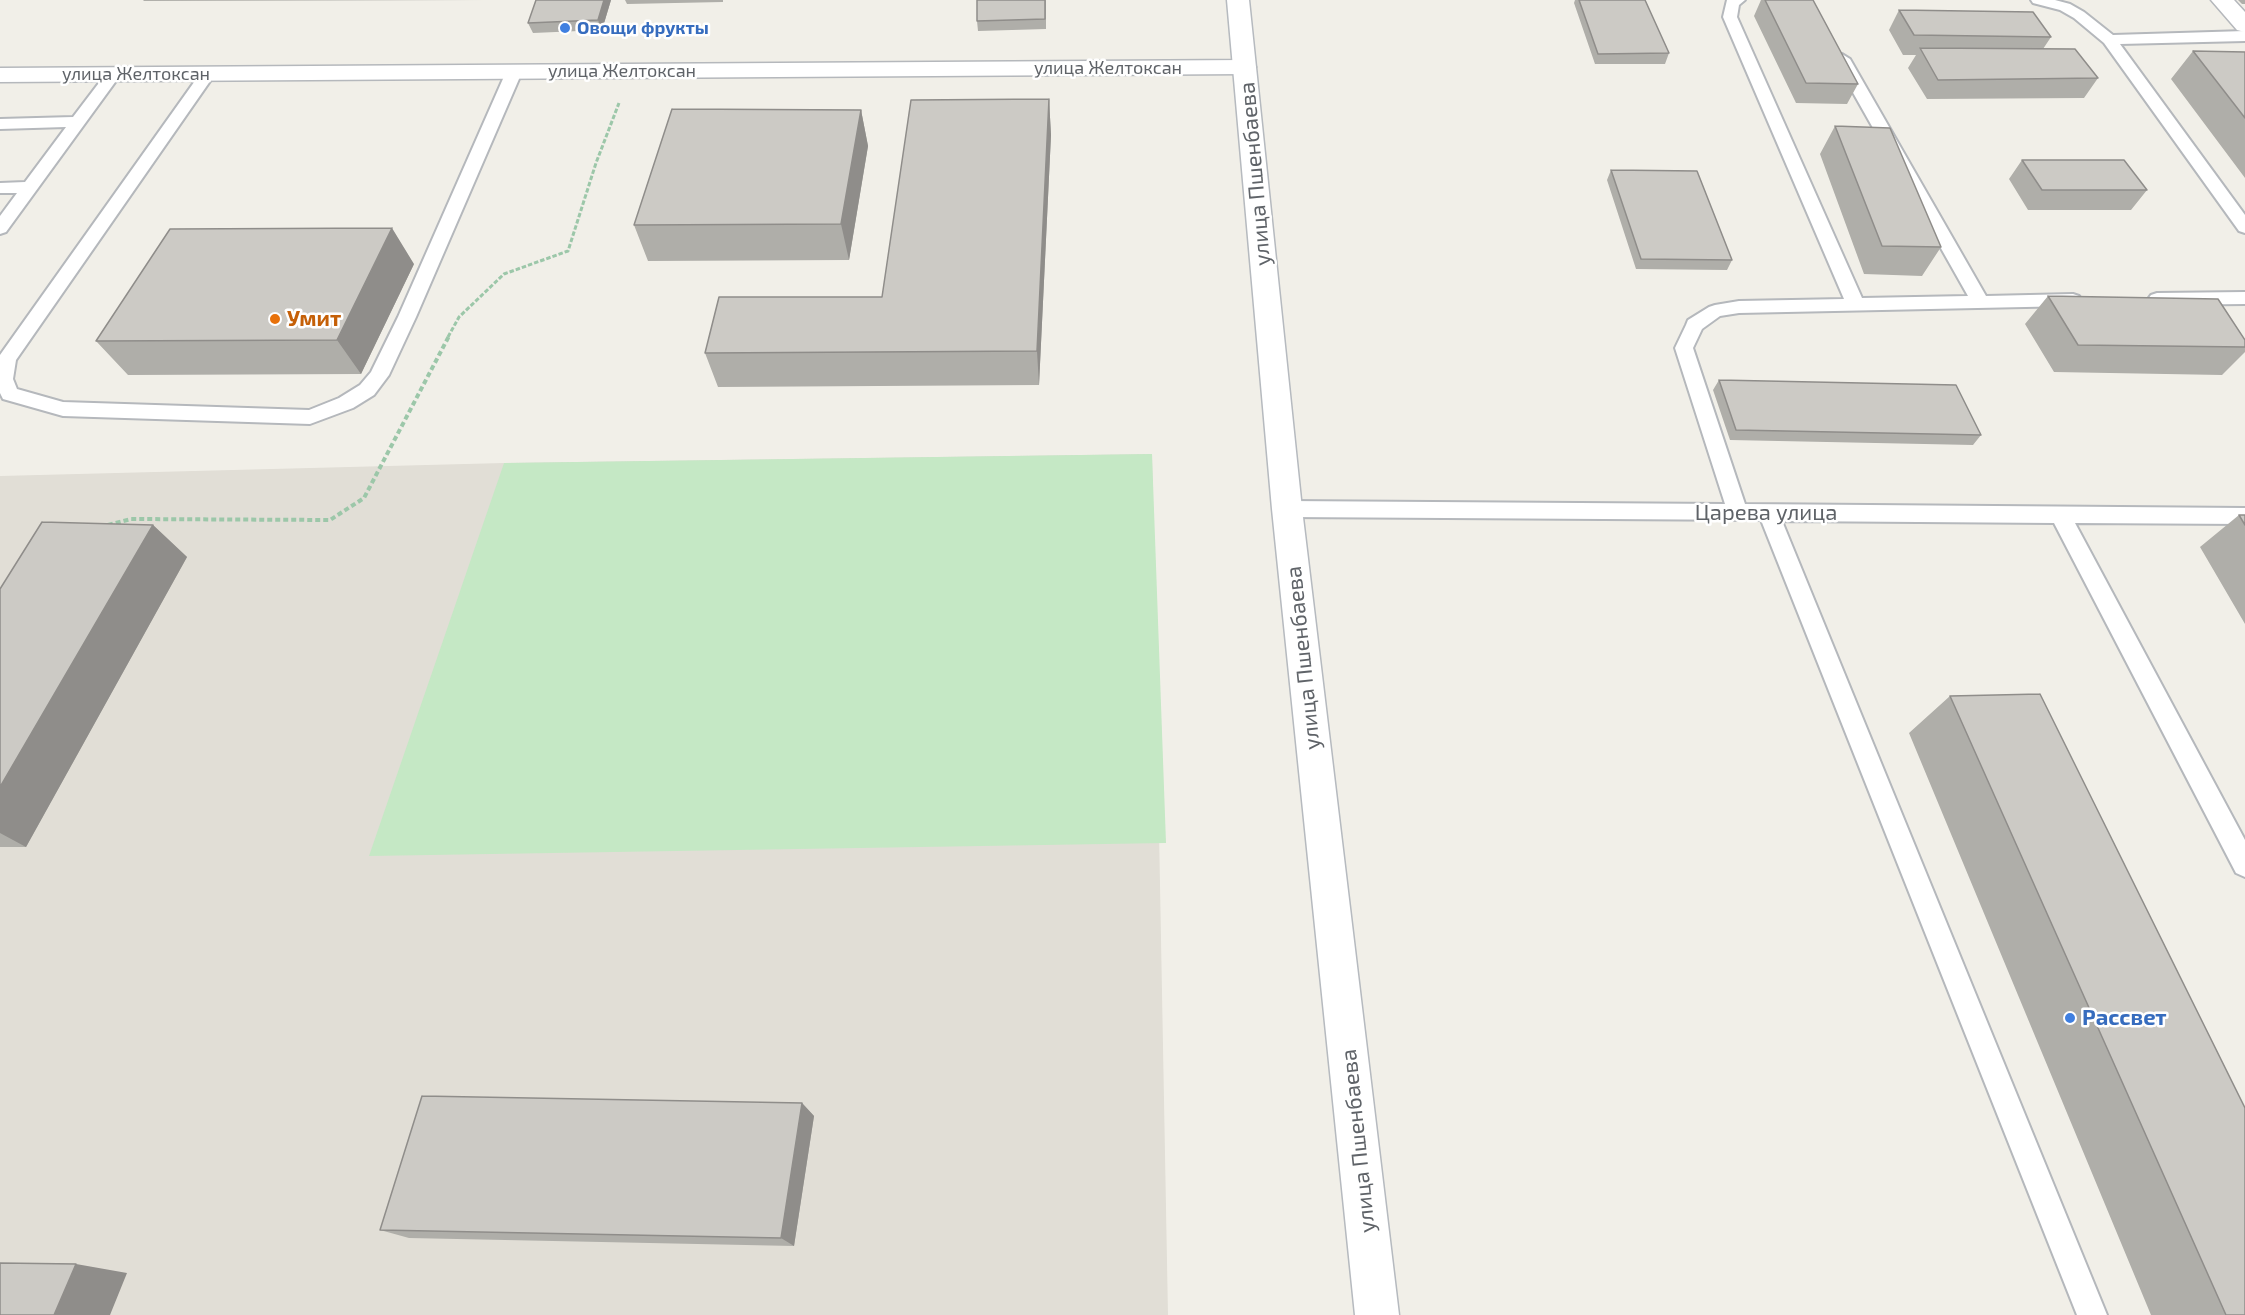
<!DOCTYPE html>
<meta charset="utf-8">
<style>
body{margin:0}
canvas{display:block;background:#f1efe8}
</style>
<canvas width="2245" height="1315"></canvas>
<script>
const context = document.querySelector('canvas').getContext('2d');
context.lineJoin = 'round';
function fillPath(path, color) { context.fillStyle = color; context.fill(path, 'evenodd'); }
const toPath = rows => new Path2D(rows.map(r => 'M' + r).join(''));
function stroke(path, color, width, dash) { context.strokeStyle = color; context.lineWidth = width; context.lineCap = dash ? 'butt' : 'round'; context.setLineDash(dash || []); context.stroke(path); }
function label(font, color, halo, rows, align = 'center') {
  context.font = font + ' "Exo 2",sans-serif'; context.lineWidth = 5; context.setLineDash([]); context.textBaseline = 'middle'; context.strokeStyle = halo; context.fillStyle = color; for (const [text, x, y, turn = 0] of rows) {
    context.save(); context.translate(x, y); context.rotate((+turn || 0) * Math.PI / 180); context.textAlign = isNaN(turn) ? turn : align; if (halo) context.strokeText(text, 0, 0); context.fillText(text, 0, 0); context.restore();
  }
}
const education = toPath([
 [1152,454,1168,1315,0,1315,0,476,504,463]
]);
const green = toPath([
 [1152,454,1166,843,369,856,504,463]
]);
const pathFar1 = toPath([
 [448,337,459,317,504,274,568,251,596,163,619,103]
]);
const path = toPath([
 [108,525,131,519,330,520,364,498,449,336]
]);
const lane = toPath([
 [1727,0,1745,0,1739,5,1737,17,1862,298,1968,296,1834,59,1842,54,1850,59,1986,296,2073,294,2079,296,2082,300,2079,304,2073,306,1739,313,1720,316,1702,329,1693,348,1745,504,2245,508,2245,524,2075,523,2245,840,2245,877,2236,873,2054,523,1782,521,2107,1315,2077,1315,1761,520,1287,517,1280,515,1277,509,1280,503,1287,501,1725,504,1675,348,1686,325,1688,320,1709,307,1715,305,1739,301,1844,299,1723,17,1727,0],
 [2031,0,2055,0,2070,4,2084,12,2113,35,2245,31,2245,41,2120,44,2245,215,2245,233,2239,231,2104,43,2074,18,2060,10,2033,3,2031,0],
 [514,67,522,72,416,317,389,375,374,395,353,408,310,424,63,416,3,399,0,393,0,355,202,71,207,69,215,74,16,360,13,379,17,389,63,402,309,410,339,398,360,385,371,372,398,317,506,72,514,67],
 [113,69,121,74,6,232,0,234,0,216,17,193,0,193,0,183,25,182,66,127,0,129,0,119,73,117,108,71,113,69],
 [2245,292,2245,304,2157,305,2151,303,2148,299,2151,295,2157,293,2245,292]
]);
const street = toPath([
 [2211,0,2234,0,2245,12,2245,32,2237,30,2211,0],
 [1245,60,1253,62,1256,67,1253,72,1245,74,0,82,0,68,1245,60]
]);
const secondary = toPath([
 [1227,0,1249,0,1302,509,1399,1315,1355,1315,1272,509,1227,0]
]);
const wall = toPath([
 [143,0,484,0,144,1],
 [611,0,602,30,533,33,528,23],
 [625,0,723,0,723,2,627,4],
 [1046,0,1046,29,978,31,977,21],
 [1575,0,1645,0,1669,53,1665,64,1595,64,1574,3],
 [1761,0,1813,0,1858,84,1847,104,1796,103,1754,16],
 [2238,0,2245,0,2245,4,2242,4],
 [1899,10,2051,37,2043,49,2098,78,2084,98,1927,99,1908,68,1916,55,1903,55,1889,30],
 [2193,51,2245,52,2245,178,2171,79],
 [1049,99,1051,135,1039,385,718,387,705,353,882,297],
 [861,110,868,146,849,260,648,261,634,225],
 [1835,126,1941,247,1922,276,1864,274,1820,154],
 [2022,160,2147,190,2131,210,2028,210,2009,179],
 [1611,170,1732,260,1727,270,1636,269,1607,180],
 [414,264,361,374,128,375,96,341],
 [2048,296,2245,340,2245,352,2222,375,2054,372,2025,324],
 [1719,380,1981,435,1973,445,1730,440,1713,390],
 [2239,515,2245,515,2245,624,2200,547],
 [153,525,187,557,26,847,0,847,0,589],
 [1950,696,2245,1315,2151,1315,1909,733],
 [802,1103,814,1116,794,1246,409,1238,380,1230]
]);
const shadedWall = toPath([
 [604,0,611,0,602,30,598,20],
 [1049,99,1051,135,1039,385,1037,351],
 [861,110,868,146,849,260,841,224],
 [392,228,414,264,361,374,337,340],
 [153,525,187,557,26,847,0,833,0,787],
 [802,1103,814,1116,794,1246,781,1238],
 [76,1264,127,1273,110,1315,54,1315]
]);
const building = toPath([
 [536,0,604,0,598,20,528,23,536,0],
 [977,0,1045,0,1045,19,977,21,977,0],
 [1579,0,1645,0,1669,53,1598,54,1579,0],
 [1765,0,1813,0,1858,84,1806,83,1765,0],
 [1899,10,2033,12,2051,37,1914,35,1899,10],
 [1920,48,2075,49,2098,78,1938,80,1920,48],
 [2193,51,2245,52,2245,118,2193,51],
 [1049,99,1037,351,705,353,719,297,882,297,911,100,1049,99],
 [672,109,861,110,841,224,634,225,672,109],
 [1835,126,1890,128,1941,247,1882,246,1835,126],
 [2022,160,2124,160,2147,190,2042,190,2022,160],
 [1611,170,1697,171,1732,260,1641,259,1611,170],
 [392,228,337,340,96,341,170,229,392,228],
 [2048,296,2218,299,2245,340,2245,347,2078,345,2048,296],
 [1719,380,1956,385,1981,435,1736,430,1719,380],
 [2239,515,2245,515,2245,525,2239,515],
 [42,522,153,525,0,787,0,589,42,522],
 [2040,694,2245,1108,2245,1315,2226,1315,1950,696,2040,694],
 [422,1096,802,1103,781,1238,380,1230,422,1096],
 [0,1263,76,1264,54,1315,0,1315,0,1263]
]);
const markers = [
 [565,28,6,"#3f7fe0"],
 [275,319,6,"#e8710a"],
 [2070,1018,6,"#3f7fe0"]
];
const farShopnames = [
 ["Овощи фрукты",577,28]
];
const farStreetnames = [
 ["улица Желтоксан",1108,68],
 ["улица Желтоксан",622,71],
 ["улица Желтоксан",136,74]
];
const streetNames = [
 ["улица Пшенбаева",1255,174,-95],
 ["Царева улица",1766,513],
 ["улица Пшенбаева",1303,658,-96],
 ["улица Пшенбаева",1358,1141,-96]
];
const foodNames = [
 ["Умит",287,319]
];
const shopNames = [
 ["Рассвет",2082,1018]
];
fillPath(education, '#e1ded6');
fillPath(green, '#c5e8c5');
stroke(lane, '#b5b8bc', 4);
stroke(street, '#b5b8bc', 3);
stroke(secondary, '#b6babf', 3);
stroke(pathFar1, '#9cc7a9', 3, [4.5, 2]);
stroke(path, '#9cc7a9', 4, [5, 3]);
fillPath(lane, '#fff');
fillPath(street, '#fff');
fillPath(secondary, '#fff');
fillPath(wall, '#afaea9');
fillPath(shadedWall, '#8f8d8a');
fillPath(building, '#cccac5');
stroke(building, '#8f8d8a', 1.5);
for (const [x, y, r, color] of markers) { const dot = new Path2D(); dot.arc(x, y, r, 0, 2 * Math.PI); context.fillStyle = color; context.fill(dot); stroke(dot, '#fff', 2); }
label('bold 18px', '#366cbe', '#fff', farShopnames, 'left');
label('18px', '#5f6368', '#fff', farStreetnames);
label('22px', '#5f6368', '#fff', streetNames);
label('bold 22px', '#c56008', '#fff', foodNames, 'left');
label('bold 22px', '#366cbe', '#fff', shopNames, 'left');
</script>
